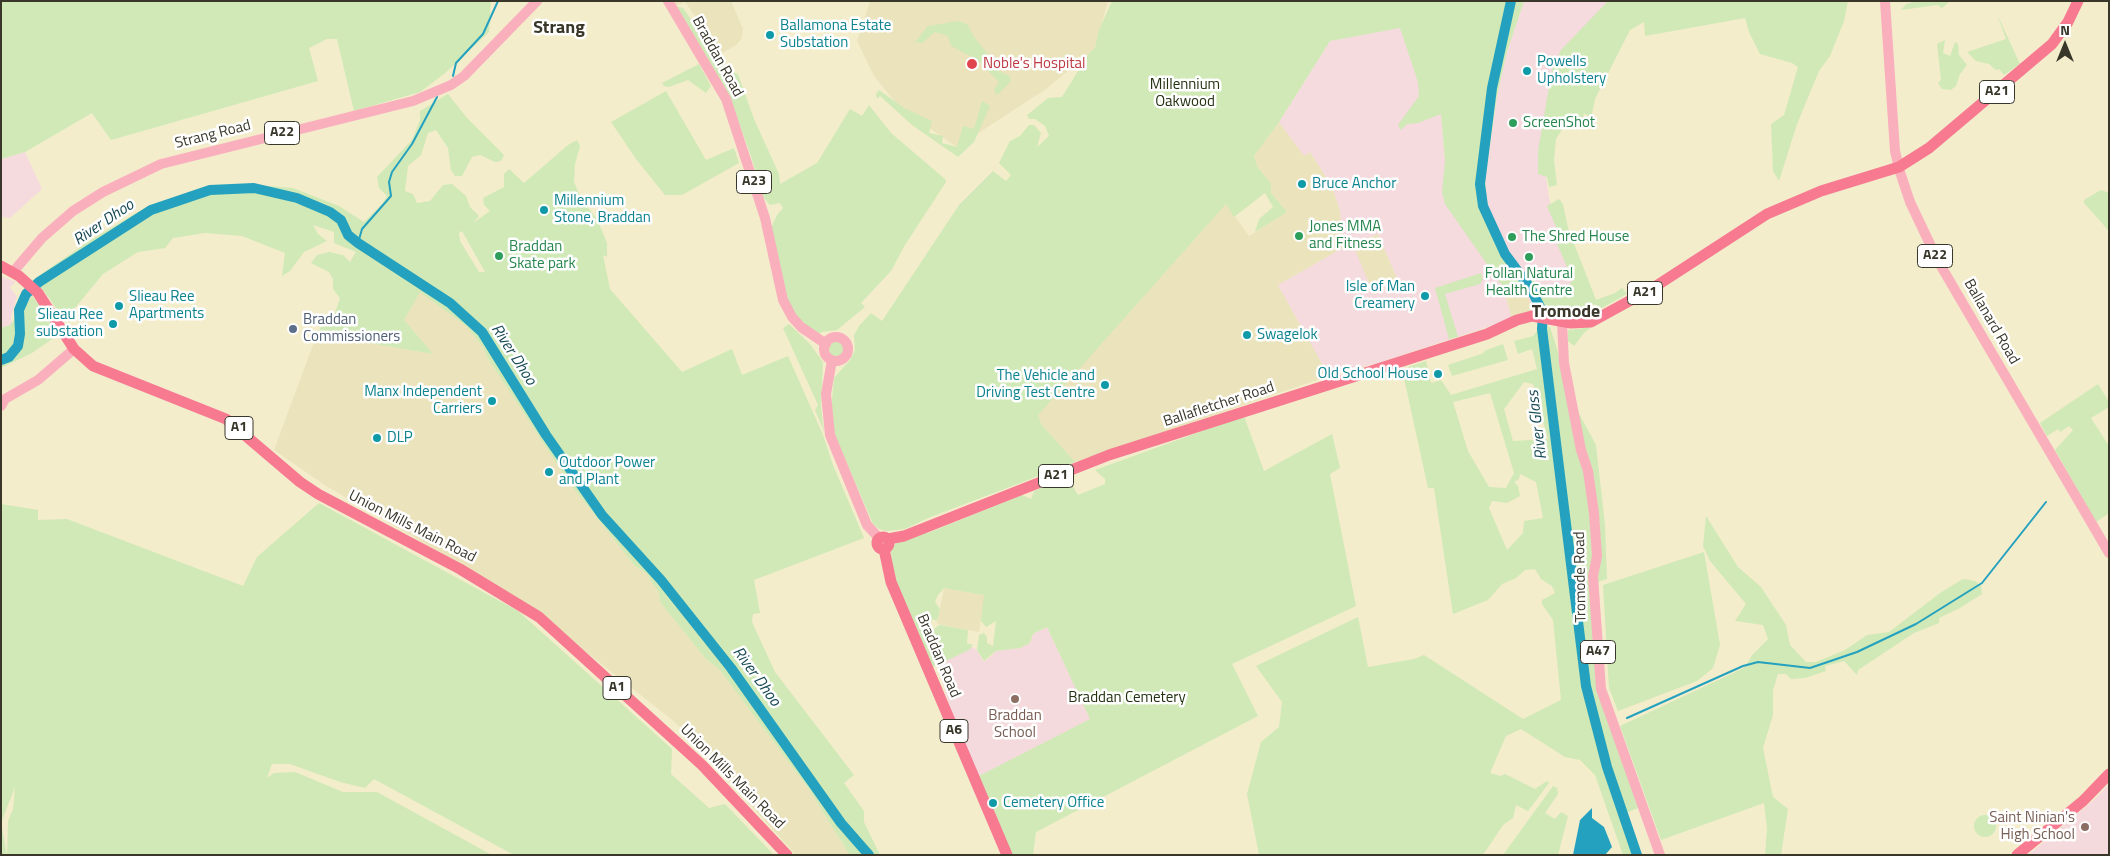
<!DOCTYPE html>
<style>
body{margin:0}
#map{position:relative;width:2110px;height:856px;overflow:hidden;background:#f3edcc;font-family:"Titillium Web",sans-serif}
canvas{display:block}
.frame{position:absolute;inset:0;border:2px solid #39372a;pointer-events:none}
.north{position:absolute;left:2040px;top:20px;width:50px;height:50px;-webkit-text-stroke:4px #fff;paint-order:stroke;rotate:0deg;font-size:14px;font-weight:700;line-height:20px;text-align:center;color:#39372a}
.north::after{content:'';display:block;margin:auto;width:18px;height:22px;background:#39372a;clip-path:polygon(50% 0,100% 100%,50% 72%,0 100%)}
</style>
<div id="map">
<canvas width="2110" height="856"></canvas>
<div class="frame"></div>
<div class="north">N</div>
</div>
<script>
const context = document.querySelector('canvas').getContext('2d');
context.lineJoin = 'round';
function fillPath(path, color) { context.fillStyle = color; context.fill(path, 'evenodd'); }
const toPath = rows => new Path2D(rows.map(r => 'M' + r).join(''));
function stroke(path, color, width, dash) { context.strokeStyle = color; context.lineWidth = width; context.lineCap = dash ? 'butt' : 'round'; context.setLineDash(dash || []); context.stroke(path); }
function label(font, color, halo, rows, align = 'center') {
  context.font = font + ' "Titillium Web",sans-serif'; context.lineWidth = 5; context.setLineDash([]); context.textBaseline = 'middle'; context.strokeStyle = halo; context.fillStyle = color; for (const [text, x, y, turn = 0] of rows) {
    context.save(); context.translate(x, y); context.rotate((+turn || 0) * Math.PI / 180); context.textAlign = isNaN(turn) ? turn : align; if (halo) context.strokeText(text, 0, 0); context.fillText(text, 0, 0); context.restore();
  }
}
const built = toPath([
 [673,1,731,1,743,29,742,38,736,45,722,53,685,2,676,6],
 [870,1,1108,1,1095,48,1046,89,957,147,901,109,874,76,857,41],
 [1279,122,1304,155,1310,152,1332,186,1340,210,1343,248,1278,285,1329,376,1075,462,1041,424,1037,415,1226,204,1249,236,1287,212,1271,193,1271,184,1257,166,1254,156],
 [1378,234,1397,278,1372,290,1352,245],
 [1519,281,1525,287,1533,312,1512,319,1503,287],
 [420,291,466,326,483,347,487,357,568,481,635,566,646,573,659,593,660,602,706,659,720,670,808,788,850,855,796,855,676,723,518,598,323,484,274,450,317,334,433,354,404,320],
 [944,588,985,595,979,632,937,624]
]);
const industrial = toPath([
 [1524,1,1608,1,1602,7,1542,152,1550,203,1584,298,1533,312,1525,287,1510,260,1488,209,1485,180,1497,96,1507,52],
 [1400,27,1441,114,1445,161,1503,287,1512,319,1381,362,1329,376,1278,285,1343,248,1340,210,1332,186,1310,152,1304,156,1279,122,1330,41],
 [1378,234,1397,278,1372,290,1353,245],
 [25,152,42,189,10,218,1,217,1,159],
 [1,276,16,282,10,287,17,297,11,317,12,324,1,328]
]);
const education = toPath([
 [1047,627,1091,720,977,777,951,710,937,664,972,647,977,650,983,661,987,660,996,651,1020,648,1030,643,1033,634],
 [2109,784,2109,855,2028,855,2095,799]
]);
const green = toPath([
 [1,1,491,1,489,32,444,74,420,92,354,111,337,39,327,39,309,48,318,81,111,140,92,113,25,152,1,159],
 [1112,1,1524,1,1507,52,1497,96,1485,180,1488,209,1510,260,1555,299,1573,280,1557,244,1560,236,1547,206,1559,199,1563,204,1568,228,1596,300,1615,293,1622,288,1627,294,1600,309,1595,304,1587,307,1587,315,1579,320,1537,313,1535,303,1525,287,1519,282,1503,287,1445,204,1442,192,1445,161,1441,114,1418,123,1407,124,1401,130,1398,125,1419,96,1418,82,1400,28,1330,41,1279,122,1254,156,1257,166,1271,184,1271,193,1287,212,1255,232,1259,219,1273,207,1265,193,1234,217,1226,204,1038,415,1041,424,1075,462,928,518,905,529,886,531,879,529,873,524,834,433,831,410,834,378,850,360,855,350,854,335,859,326,871,313,882,321,959,205,993,171,1006,181,1011,175,999,163,1010,141,1020,136,1029,125,1034,125,1041,133,1037,147,1049,136,1045,126,1035,119,1029,119,1027,115,1048,98,1062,97,1089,53,1095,48,1099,30],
 [1608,1,1848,1,1844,21,1830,56,1819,71,1797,124,1779,181,1773,171,1771,124,1784,115,1798,67,1792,63,1760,54,1749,32,1745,18,1645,36,1644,22,1630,30,1595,99,1591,118,1584,113,1581,127,1565,125,1556,139,1554,160,1557,185,1549,187,1547,177,1538,174,1538,151,1552,70,1561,50],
 [1917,1,1950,1,1942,8,1937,5,1901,10,1906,4],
 [676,6,683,8,727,70,738,74,754,119,779,174,780,184,817,163,850,109,862,116,869,105,891,133,945,179,946,182,905,245,891,271,861,303,865,307,837,330,821,332,820,334,811,331,790,308,771,228,777,215,783,208,780,203,770,205,763,197,751,156,729,95],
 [1997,14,2020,64,2004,75,1999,69,1996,70,1989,64,1976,61,1967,52,2006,39],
 [959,21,968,25,974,37,994,62,997,70,1009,76,1011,81,997,95,994,90,999,82,978,60,951,46,948,36,935,32,922,43,915,42,928,26],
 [1945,40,1943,53,1950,56,1955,42,1958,44,1959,55,1967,65,1960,74,1956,86,1951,90,1942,89,1938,83,1941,80,1937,44],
 [699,64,711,86,706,93,688,80,669,87,664,86,662,83],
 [879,90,904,108,932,121,929,133,943,136,942,143,957,147,963,126,974,129,982,101,990,106,974,142,958,157,912,125,880,96,877,99,876,94],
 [666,91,706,160,734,148,739,163,682,195,665,195,636,159,611,122],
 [448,94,467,118,504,155,501,161,495,162,480,155,472,157,462,176,455,176,451,170,448,148,436,130,428,133,421,155,408,166,405,191,413,194,417,203,430,201,443,185,452,184,466,196,470,207,479,216,473,223,490,211,484,205,483,198,504,187,504,174,509,169,524,183,568,145,577,140,580,146,575,164,574,182,581,198,598,221,607,243,607,257,603,255,610,289,682,372,732,349,742,375,788,356,823,435,833,465,864,538,754,580,760,613,753,614,752,622,775,672,854,775,844,783,864,811,864,822,880,855,850,855,808,788,720,670,706,659,660,602,659,593,646,573,635,566,568,481,487,357,483,347,466,326,420,292,404,320,433,354,317,334,328,314,334,316,340,298,333,289,333,279,329,272,311,263,317,255,329,252,343,255,350,262,356,252,334,243,334,232,313,225,318,234,327,241,304,252,290,271,282,276,285,253,242,236,205,233,173,238,165,248,138,252,103,274,64,321,50,299,34,279,89,241,138,212,197,191,246,184,293,188,339,206,364,222,382,204,387,196,379,188,377,177,412,140,420,120,420,111],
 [462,231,485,272,479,272,460,241,459,233],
 [2101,190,2109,193,2109,231,2084,203,2084,200],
 [1481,273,1483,279,1480,284,1445,294,1458,337,1449,339,1435,288],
 [32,296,46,313,58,335,32,353,1,368,1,328,10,325],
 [789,324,810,344,823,362,821,406,824,431,815,410,818,405,783,328],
 [1595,324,1584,333,1574,346,1568,341,1568,330,1585,328],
 [1540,327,1550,327,1576,408,1596,445,1605,525,1607,579,1591,584,1598,689,1638,808,1626,813,1640,855,1623,855,1595,775,1580,760,1565,757,1521,729,1506,736,1490,773,1501,776,1505,774,1535,789,1547,781,1549,783,1528,811,1516,805,1513,818,1503,825,1483,855,1259,855,1247,794,1261,742,1279,727,1282,702,1256,666,1358,617,1368,667,1414,659,1424,655,1523,719,1561,700,1553,620,1542,604,1542,600,1555,593,1552,586,1541,579,1535,569,1525,570,1516,578,1502,584,1488,600,1453,614,1434,488,1428,488,1402,369,1426,361,1431,383,1441,380,1451,395,1537,369,1532,349,1518,354,1514,341,1533,336],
 [1524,382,1533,384,1548,439,1513,441,1504,409],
 [1490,393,1514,473,1506,488,1489,487,1468,451,1453,402],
 [1520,474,1536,482,1543,518,1524,521,1523,533,1507,550,1489,508,1492,501,1507,503,1520,496,1518,486,1514,482,1519,479],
 '829 349a8 8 0 1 1 16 0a8 8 0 1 1-16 0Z',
 [1503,344,1508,360,1452,376,1448,365,1484,353,1484,351],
 [2098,384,2109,402,2109,407,2091,418,2109,446,2109,513,2096,522,2055,450,2073,430,2069,426,2060,432,2058,429,2047,436,2040,423],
 [1244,416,1264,471,1332,434,1340,468,1330,474,1356,606,1232,664,1258,716,1036,832,1033,855,1012,855,977,777,1090,719,1047,627,1033,634,1030,643,1020,648,996,651,984,661,977,650,979,635,984,633,987,637,987,643,993,646,996,621,986,627,981,621,984,595,944,588,938,595,935,602,940,609,937,621,933,619,926,630,932,636,935,628,940,625,968,630,967,643,973,645,969,650,931,668,902,602,892,568,891,548,898,542,922,532,928,533,1022,495,1031,499,1034,491,1068,478,1078,495,1105,484,1105,479,1095,470],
 [319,503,518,611,672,749,671,774,709,808,725,804,774,855,514,855,374,779,365,788,340,782,290,764,272,764,267,778,274,773,295,772,343,792,377,792,492,855,7,855,8,821,13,809,15,787,1,823,7,855,1,855,1,504,38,510,38,520,67,519,243,586,257,557],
 [1706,516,1738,567,1761,587,1786,625,1790,645,1806,662,1816,662,1845,650,1867,635,1889,632,1940,593,1963,579,1975,581,1981,586,1982,594,1960,608,1939,618,1939,623,1914,633,1858,670,1857,675,1844,661,1825,666,1826,671,1805,678,1791,679,1786,674,1778,674,1773,690,1773,715,1763,748,1773,797,1788,809,1781,855,1765,855,1767,829,1764,803,1661,840,1620,726,1744,668,1753,654,1768,639,1763,625,1735,621,1746,604,1710,561,1703,546],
 [1704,552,1720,645,1713,668,1697,681,1618,711,1609,688,1603,585],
 [1553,786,1557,788,1558,794,1545,813,1555,819,1561,812,1568,816,1558,855,1503,855],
 '1974 826a11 11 0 1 1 22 0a11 11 0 1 1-22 0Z'
]);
const water = toPath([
 [1592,808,1592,818,1604,827,1612,847,1605,855,1573,855,1580,820]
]);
const stream = toPath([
 [453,76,456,63,483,34,498,1],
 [358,243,362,229,391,196,389,182,392,172,412,144,437,97],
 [1627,718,1743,666,1758,662,1810,668,1857,652,1916,624,1982,583,2046,502]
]);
const river = toPath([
 [1511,1,1492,88,1480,184,1483,206,1505,254,1531,289,1543,313,1542,329,1586,686,1607,767,1637,855],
 [1,360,9,357,18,346,20,334,19,310,26,294,39,282,151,210,210,190,254,188,297,198,330,212,341,220,348,235,358,243,450,303,482,332,546,435,602,515,661,580,731,668,841,823,869,855]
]);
const major = toPath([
 [668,1,726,99,765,218,783,300,792,317,801,327,826,344],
 [1885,1,1895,151,1900,172,1910,202,1938,261,2109,553],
 [13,272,42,238,73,211,103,192,161,164,413,101,451,85,464,76,537,1],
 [1562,322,1564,363,1581,450,1588,471,1594,513,1597,556,1593,576,1601,689,1660,855],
 '824 349a12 12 0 1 1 24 0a12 12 0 1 1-24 0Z',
 [832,360,826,394,830,435,867,525,879,538],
 [1,406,5,399,38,380,74,349]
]);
const highway = toPath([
 [1,266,19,276,38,293,74,349,93,366,226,419,300,482,318,494,460,569,539,617,702,765,787,855],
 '877 543a6 6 0 1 1 12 0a6 6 0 1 1-12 0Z',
 [888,539,904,536,1109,455,1487,334,1517,320,1532,316,1571,323,1591,322,1653,288,1767,214,1821,191,1899,167,1929,148,2052,44,2068,22,2078,1],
 [884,549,891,582,1007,855],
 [2017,855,2083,801,2109,774]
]);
const markers = [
 [770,35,5,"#0f9aa8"],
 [972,64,6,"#e0444e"],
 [1527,71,5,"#0f9aa8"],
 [1513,123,5,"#2e9e5b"],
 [1302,184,5,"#0f9aa8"],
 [544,210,5,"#0f9aa8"],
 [1299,236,5,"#2e9e5b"],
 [1512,237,5,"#2e9e5b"],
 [499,256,5,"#2e9e5b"],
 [1529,257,5,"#2e9e5b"],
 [1425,296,5,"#0f9aa8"],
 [119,306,5,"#0f9aa8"],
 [113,324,5,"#0f9aa8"],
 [293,329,5,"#5c6f8a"],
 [1247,335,5,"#0f9aa8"],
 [1438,374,5,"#0f9aa8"],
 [1105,385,5,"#0f9aa8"],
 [492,401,5,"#0f9aa8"],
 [377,438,5,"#0f9aa8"],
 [549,472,5,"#0f9aa8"],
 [1015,699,5,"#8d6e63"],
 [993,803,5,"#0f9aa8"],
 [2085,827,5,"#8d6e63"]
];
const shields = [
 [1997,92,35],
 [282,133,35],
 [754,182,35],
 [1935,256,35],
 [1645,293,35],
 [239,428,28],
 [1056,476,35],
 [1598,652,35],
 [617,688,28],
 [954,731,28]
];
const shieldNames = [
 ["A21",1997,92],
 ["A22",282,133],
 ["A23",754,182],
 ["A22",1935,256],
 ["A21",1645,293],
 ["A1",239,428],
 ["A21",1056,476],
 ["A47",1598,652],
 ["A1",617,688],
 ["A6",954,731]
];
const cultureNames = [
 ["Ballamona Estate",780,26],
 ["Substation",780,43],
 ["Powells",1537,62],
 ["Upholstery",1537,79],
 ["Bruce Anchor",1312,184],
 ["Millennium",554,201],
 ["Stone, Braddan",554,218],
 ["Isle of Man",1415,287,"right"],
 ["Creamery",1415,304,"right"],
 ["Slieau Ree",129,297],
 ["Apartments",129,314],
 ["Slieau Ree",103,315,"right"],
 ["substation",103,332,"right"],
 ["Swagelok",1257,335],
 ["Old School House",1428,374,"right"],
 ["The Vehicle and",1095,376,"right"],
 ["Driving Test Centre",1095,393,"right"],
 ["Manx Independent",482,392,"right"],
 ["Carriers",482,409,"right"],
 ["DLP",387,438],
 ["Outdoor Power",559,463],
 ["and Plant",559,480],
 ["Cemetery Office",1003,803]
];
const streetNames = [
 ["Braddan Road",717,57,61],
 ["Strang Road",213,135,-14],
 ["Ballanard Road",1991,322,60],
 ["Ballafletcher Road",1219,405,-18],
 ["Union Mills Main Road",412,527,27],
 ["Tromode Road",1581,577,-91],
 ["Braddan Road",938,656,67],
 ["Union Mills Main Road",732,777,45]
];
const healthNames = [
 ["Noble's Hospital",983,64]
];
const parkNames = [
 ["Millennium",1185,85],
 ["Oakwood",1185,102],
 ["Braddan Cemetery",1127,698]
];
const leisureNames = [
 ["ScreenShot",1523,123],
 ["Jones MMA",1309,227],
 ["and Fitness",1309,244],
 ["The Shred House",1522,237],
 ["Braddan",509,247],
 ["Skate park",509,264],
 ["Follan Natural",1529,274,"center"],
 ["Health Centre",1529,291,"center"]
];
const serviceNames = [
 ["Braddan",303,320],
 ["Commissioners",303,337]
];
const educationNames = [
 ["Braddan",1015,716],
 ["School",1015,733],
 ["Saint Ninian's",2075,818,"right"],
 ["High School",2075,835,"right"]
];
const waterNames = [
 ["River Dhoo",104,223,-34],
 ["River Dhoo",513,355,57],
 ["River Glass",1538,425,-97],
 ["River Dhoo",756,677,54]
];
const quarterNames = [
 ["Strang",559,29],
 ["Tromode",1566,313]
];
fillPath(built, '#eae3bb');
fillPath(industrial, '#f5dade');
fillPath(education, '#f5dadd');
fillPath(green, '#d0e9b6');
fillPath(water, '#24a1be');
stroke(stream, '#24a1be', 2);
stroke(river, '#24a1be', 10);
stroke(major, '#faafbd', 10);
stroke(highway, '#f77a91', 11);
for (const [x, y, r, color] of markers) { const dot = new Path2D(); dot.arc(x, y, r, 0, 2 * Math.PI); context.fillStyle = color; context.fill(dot); stroke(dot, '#fff', 2); }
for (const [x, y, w] of shields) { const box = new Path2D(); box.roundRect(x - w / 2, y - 11.5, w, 23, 4); context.fillStyle = '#fff'; context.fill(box); stroke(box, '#39372a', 1); }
label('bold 14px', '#39372a', null, shieldNames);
label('15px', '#0d838f', '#fff', cultureNames, 'left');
label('15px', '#39372a', '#fff', streetNames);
label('15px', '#be3a42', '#fff', healthNames, 'left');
label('15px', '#233111', '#fff', parkNames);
label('15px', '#27864d', '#fff', leisureNames, 'left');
label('15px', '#4e5e75', '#fff', serviceNames, 'left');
label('15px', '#785e54', '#fff', educationNames);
label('italic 16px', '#184a56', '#fff', waterNames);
label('bold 18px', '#39372a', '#fff', quarterNames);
</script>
